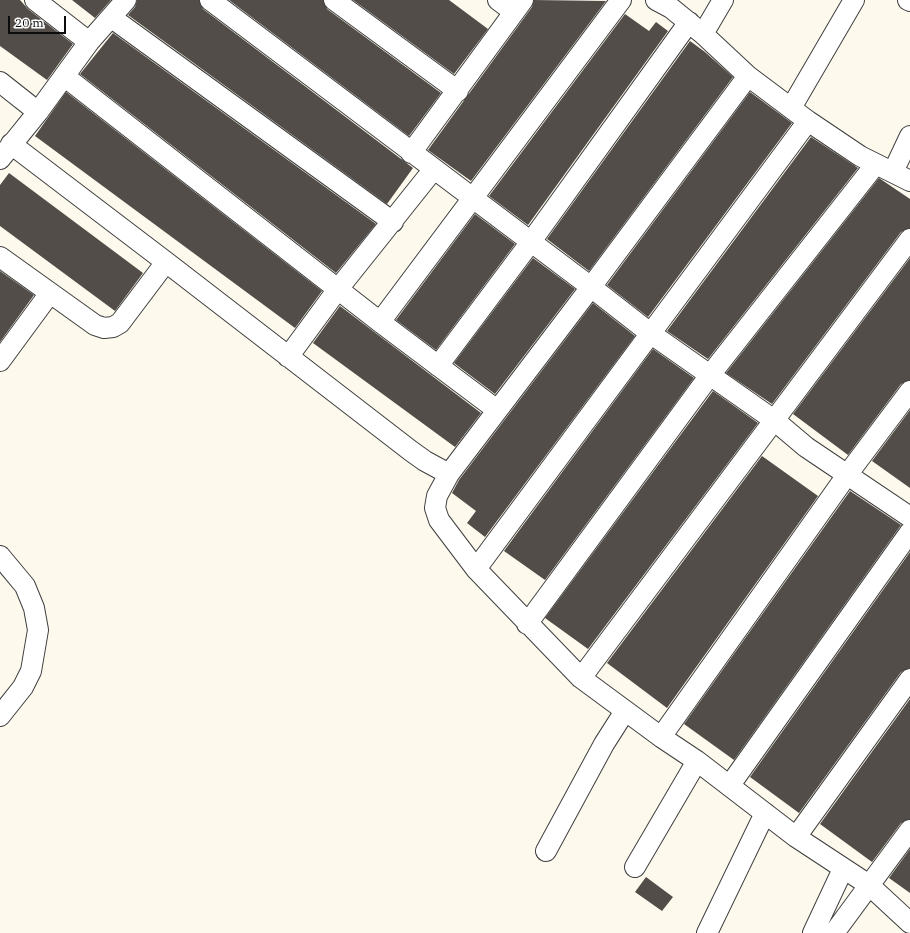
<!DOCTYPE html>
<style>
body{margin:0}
#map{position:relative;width:910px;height:933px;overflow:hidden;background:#fdfaed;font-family:"IBM Plex Serif",serif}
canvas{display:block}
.scale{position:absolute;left:8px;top:16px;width:58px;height:18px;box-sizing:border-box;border:2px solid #0c0c0c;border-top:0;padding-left:5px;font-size:12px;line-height:14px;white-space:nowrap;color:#0c0c0c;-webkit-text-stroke:3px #fff;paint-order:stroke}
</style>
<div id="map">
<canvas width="910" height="933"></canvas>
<div class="scale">20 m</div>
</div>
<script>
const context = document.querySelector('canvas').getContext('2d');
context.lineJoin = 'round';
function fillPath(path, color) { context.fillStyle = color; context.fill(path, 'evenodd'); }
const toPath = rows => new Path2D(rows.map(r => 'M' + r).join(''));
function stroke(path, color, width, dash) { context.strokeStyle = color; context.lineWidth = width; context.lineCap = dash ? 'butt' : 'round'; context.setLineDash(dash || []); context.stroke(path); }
const building = toPath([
 [0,0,20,0,28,9,73,44,47,80,0,46],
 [72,0,111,0,95,18],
 [137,0,199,0,203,9,413,168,387,204,128,15,135,7],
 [229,0,323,0,327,9,441,93,409,136],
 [353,0,449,0,488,29,454,74],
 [534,0,606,1,471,181,428,150,532,7],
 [625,14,649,31,656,22,668,31,528,225,489,196],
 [113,33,376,224,336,273,80,74],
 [690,41,705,52,733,77,589,271,547,239],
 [66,92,322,291,295,328,35,136],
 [750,92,792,123,648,317,607,285],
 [811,137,858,168,708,359,667,331],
 [9,173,143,273,115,311,0,226,0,185],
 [879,178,910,199,910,228,901,232,772,404,726,373],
 [475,214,515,244,436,350,396,320],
 [533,258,575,289,495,394,454,363],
 [910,258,910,380,901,384,848,455,793,414],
 [0,271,34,295,0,342],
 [593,303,635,336,485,537,467,523,476,511,452,493,459,480],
 [340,306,481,413,455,447,313,343],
 [653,349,694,378,545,580,504,551],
 [713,391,758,423,588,649,545,618],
 [910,410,910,488,872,461],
 [762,456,818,496,667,708,607,663],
 [850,491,901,525,734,760,684,724],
 [910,552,910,668,901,672,799,813,750,777],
 [910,699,910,819,901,823,872,862,820,824],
 [910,849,910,893,889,878],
 [646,877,673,897,662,911,635,892]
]);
const minor = toPath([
 [35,0,89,42],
 [210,0,591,287,449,474,437,496,435,508,439,520,476,569,581,678,661,737,697,761,796,837,869,885,910,923],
 [334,0,458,91],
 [498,0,514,12],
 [656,0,671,8,703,34,748,76,808,121,860,156,910,181],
 [908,0,910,1],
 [112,18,393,222],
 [703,34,723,0],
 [64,76,380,322,497,410],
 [748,76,591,287,650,333,774,420,806,447,910,517],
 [0,82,38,112],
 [791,108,854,0],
 [11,144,166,262],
 [411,153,523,0],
 [0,159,38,112,89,42,126,0],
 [893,172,910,136],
 [0,257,95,325,104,328,113,327,120,323,166,262,411,451,425,461,449,474],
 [380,322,621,0],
 [288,357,338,289,433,170],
 [0,361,50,293],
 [438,366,530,243,689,22],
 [0,556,25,586,34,608,38,630,31,671,23,687,0,716],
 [476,569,808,121],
 [527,624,710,375,875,165],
 [581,678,910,239],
 [661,737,847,475,910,391],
 [730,785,910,532],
 [796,837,910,679],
 [546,851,604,744,625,711],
 [635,867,697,761],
 [707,933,765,813],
 [813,933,843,869],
 [834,933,910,830]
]);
fillPath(building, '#534d49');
stroke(minor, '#3f3f3f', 22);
stroke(minor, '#fff', 20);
</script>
